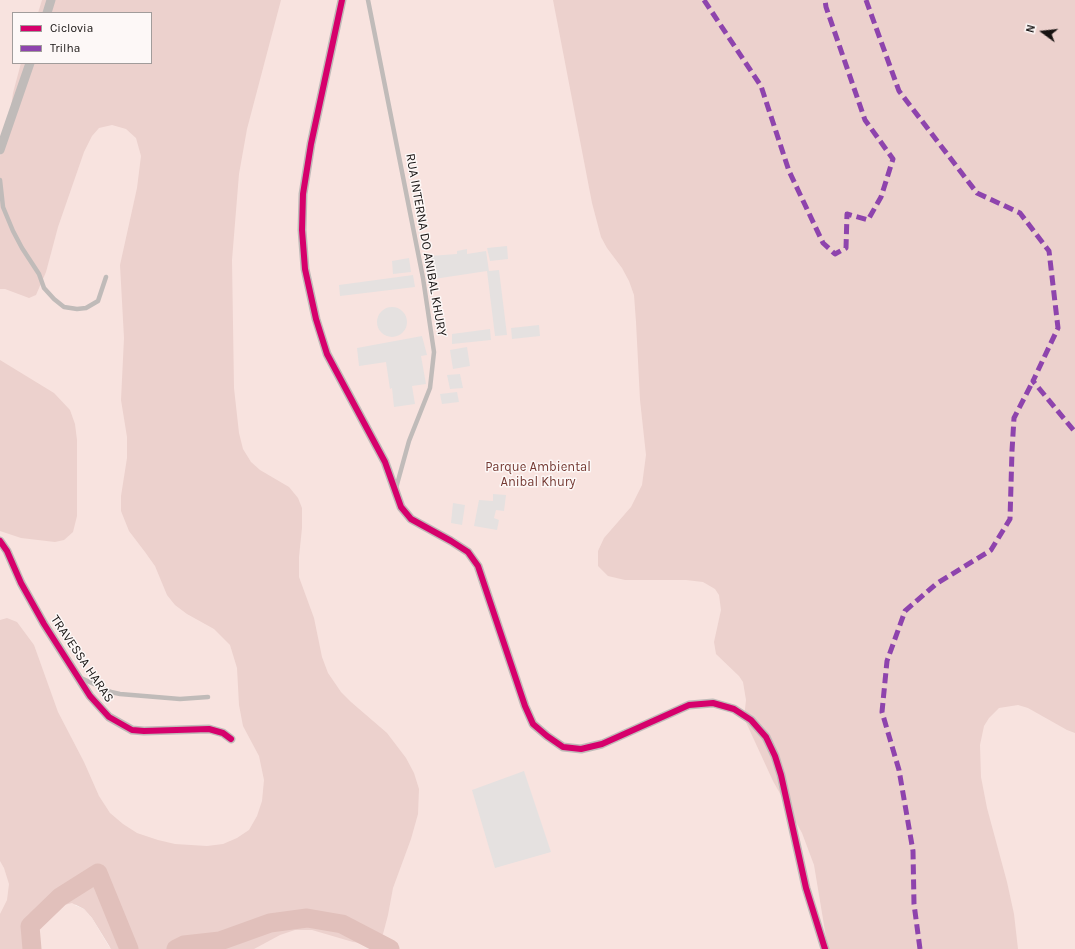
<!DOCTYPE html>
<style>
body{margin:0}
#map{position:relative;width:1075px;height:949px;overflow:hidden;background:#fcf9f8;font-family:Karla,sans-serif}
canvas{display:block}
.legend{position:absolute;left:12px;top:12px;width:140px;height:52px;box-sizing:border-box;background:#fdf8f7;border:1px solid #a19c9b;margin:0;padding:5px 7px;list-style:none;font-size:12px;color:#171312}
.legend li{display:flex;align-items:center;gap:8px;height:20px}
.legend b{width:20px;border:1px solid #a19c9b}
.north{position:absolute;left:1023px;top:12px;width:40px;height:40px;-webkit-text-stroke:3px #fdf8f7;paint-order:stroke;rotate:285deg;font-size:11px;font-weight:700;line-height:16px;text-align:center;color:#171312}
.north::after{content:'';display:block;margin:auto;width:14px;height:18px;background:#171312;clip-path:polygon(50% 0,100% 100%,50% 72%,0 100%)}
</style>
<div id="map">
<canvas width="1075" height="949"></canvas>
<ul class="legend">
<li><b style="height:5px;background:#d6006c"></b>Ciclovia</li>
<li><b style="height:5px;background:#8e44ad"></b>Trilha</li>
</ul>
<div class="north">N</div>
</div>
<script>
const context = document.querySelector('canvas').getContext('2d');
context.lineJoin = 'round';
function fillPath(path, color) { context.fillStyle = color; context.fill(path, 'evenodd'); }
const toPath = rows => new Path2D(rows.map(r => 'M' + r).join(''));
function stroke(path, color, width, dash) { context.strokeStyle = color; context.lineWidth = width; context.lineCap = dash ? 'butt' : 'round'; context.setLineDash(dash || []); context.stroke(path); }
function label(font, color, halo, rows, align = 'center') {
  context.font = font + ' Karla,sans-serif'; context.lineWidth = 3; context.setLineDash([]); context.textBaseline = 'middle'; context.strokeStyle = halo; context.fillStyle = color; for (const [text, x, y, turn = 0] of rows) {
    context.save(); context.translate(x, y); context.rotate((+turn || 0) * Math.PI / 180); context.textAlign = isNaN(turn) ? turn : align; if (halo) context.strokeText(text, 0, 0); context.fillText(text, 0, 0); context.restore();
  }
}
const green = toPath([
 [0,0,1075,0,1075,949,0,949],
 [13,13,151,13,151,63,13,63],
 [91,884,110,948,92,918,84,909,75,905]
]);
const forest = toPath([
 [42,0,281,0,247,129,239,174,232,260,234,388,239,433,243,449,251,462,260,470,289,487,298,498,302,508,302,528,299,557,299,577,314,618,322,657,328,673,341,692,351,702,387,733,406,758,414,773,419,789,418,814,411,839,393,888,388,915,383,934,369,944,353,942,312,930,295,930,280,935,254,949,111,949,92,918,84,909,72,903,53,908,44,914,37,930,35,949,0,949,0,914,7,900,9,884,4,868,0,861,0,620,7,618,17,622,34,645,58,712,84,762,99,796,110,813,123,824,137,833,158,840,175,844,207,846,223,844,237,838,249,830,257,816,262,801,264,780,259,756,243,726,239,705,237,668,230,645,214,629,187,614,175,605,167,595,155,566,145,552,129,531,121,511,121,496,127,458,127,437,121,400,124,338,120,265,137,188,141,156,136,138,126,129,112,125,99,128,92,136,84,152,58,227,46,272,36,295,29,298,5,289,0,289,0,156,7,136,13,93,21,63,151,63,151,13,38,13],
 [553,0,1075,0,1075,733,1067,730,1028,708,1018,705,999,708,989,718,984,726,980,745,981,777,987,808,1007,882,1014,914,1018,949,828,949,814,865,802,833,773,781,744,718,746,700,743,682,739,676,716,654,714,642,721,610,719,595,715,589,703,582,686,580,625,580,608,576,598,566,598,551,604,538,631,507,642,485,646,455,640,400,636,322,634,295,629,281,622,268,607,248,601,237,592,203],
 [0,360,54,393,70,410,75,424,77,440,77,516,73,532,64,540,55,542,21,538,0,531]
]);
const river = toPath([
 [32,949,30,926,60,897,98,873,129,949],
 [176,949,184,945,220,941,270,923,307,918,342,924,390,949]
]);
const building = toPath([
 [507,246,508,259,490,261,487,248],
 [467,249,467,254,486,251,489,271,499,270,507,335,495,336,487,271,434,279,430,256,457,254,457,251],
 [409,258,411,272,393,274,392,261],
 [413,275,415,287,340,296,339,285],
 '377 322a15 15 0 1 1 30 0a15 15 0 1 1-30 0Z',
 [539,325,540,336,512,339,511,328],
 [490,329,491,340,452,344,452,334],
 [422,336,427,355,421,356,426,384,412,386,415,404,394,407,392,388,390,389,386,362,359,366,357,348],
 [467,347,470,366,453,369,450,350],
 [460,374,463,388,450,389,447,375],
 [457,392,459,402,442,404,440,394],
 [493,494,506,495,504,511,496,510,494,518,499,520,497,530,474,526,479,500,493,501],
 [453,503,465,505,462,525,451,523],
 [524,771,551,852,495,868,472,790]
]);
const lane = toPath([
 [368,0,423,278,434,352,430,388,409,441,396,488],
 [0,180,3,207,13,231,22,248,39,274,44,288,54,299,64,307,77,309,86,308,98,301,106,277],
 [81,678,111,692,120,694,180,699,208,697]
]);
const street = toPath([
 [342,0,311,144,303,194,302,230,305,269,316,319,327,354,385,462,401,507,411,519,451,541,468,552,478,566,525,706,533,724,547,736,563,747,581,749,602,744,689,705,713,703,734,709,751,720,766,737,775,756,781,775,806,888,825,949],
 [47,13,51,0],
 [0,150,30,63],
 [0,541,7,551,21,583,44,624,90,696,109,717,132,730,144,731,209,729,223,733,231,739]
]);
const quiet = toPath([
 [704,0,761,86,789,171,823,243,835,254,846,248,847,214,868,220,881,197,893,159,865,120,826,7,825,0],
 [866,0,899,91,977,193,1020,213,1049,251,1058,328,1033,381,1075,432],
 [920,949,914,904,913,851,899,770,882,712,887,661,905,611,936,584,991,550,1010,519,1012,451,1014,418,1033,381]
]);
const cycleway = toPath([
 [342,0,311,144,303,194,302,230,305,269,316,319,327,354,385,462,401,507,411,519,451,541,468,552,478,566,525,706,533,724,547,736,563,747,581,749,602,744,689,705,713,703,734,709,751,720,766,737,775,756,781,775,806,888,825,949],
 [0,541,7,551,21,583,44,624,90,696,109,717,132,730,144,731,209,729,223,733,231,739]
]);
const streetNames = [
 ["RUA INTERNA DO ANIBAL KHURY",426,245,80],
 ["TRAVESSA HARAS",82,659,56]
];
const parkNames = [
 ["Parque Ambiental",538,467],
 ["Anibal Khury",538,482]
];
fillPath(green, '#f8e3df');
fillPath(forest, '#ecd1cd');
stroke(river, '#e1c0bb', 19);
fillPath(building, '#e5e1e0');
stroke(lane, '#c0bbb9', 4.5);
stroke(street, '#c0bbb9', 9);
stroke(quiet, '#8e44ad', 5, [10, 5]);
stroke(cycleway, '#d6006c', 6);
label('13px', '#171312', '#fdf8f7', streetNames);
label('13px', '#753a33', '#fdf8f7', parkNames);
</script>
